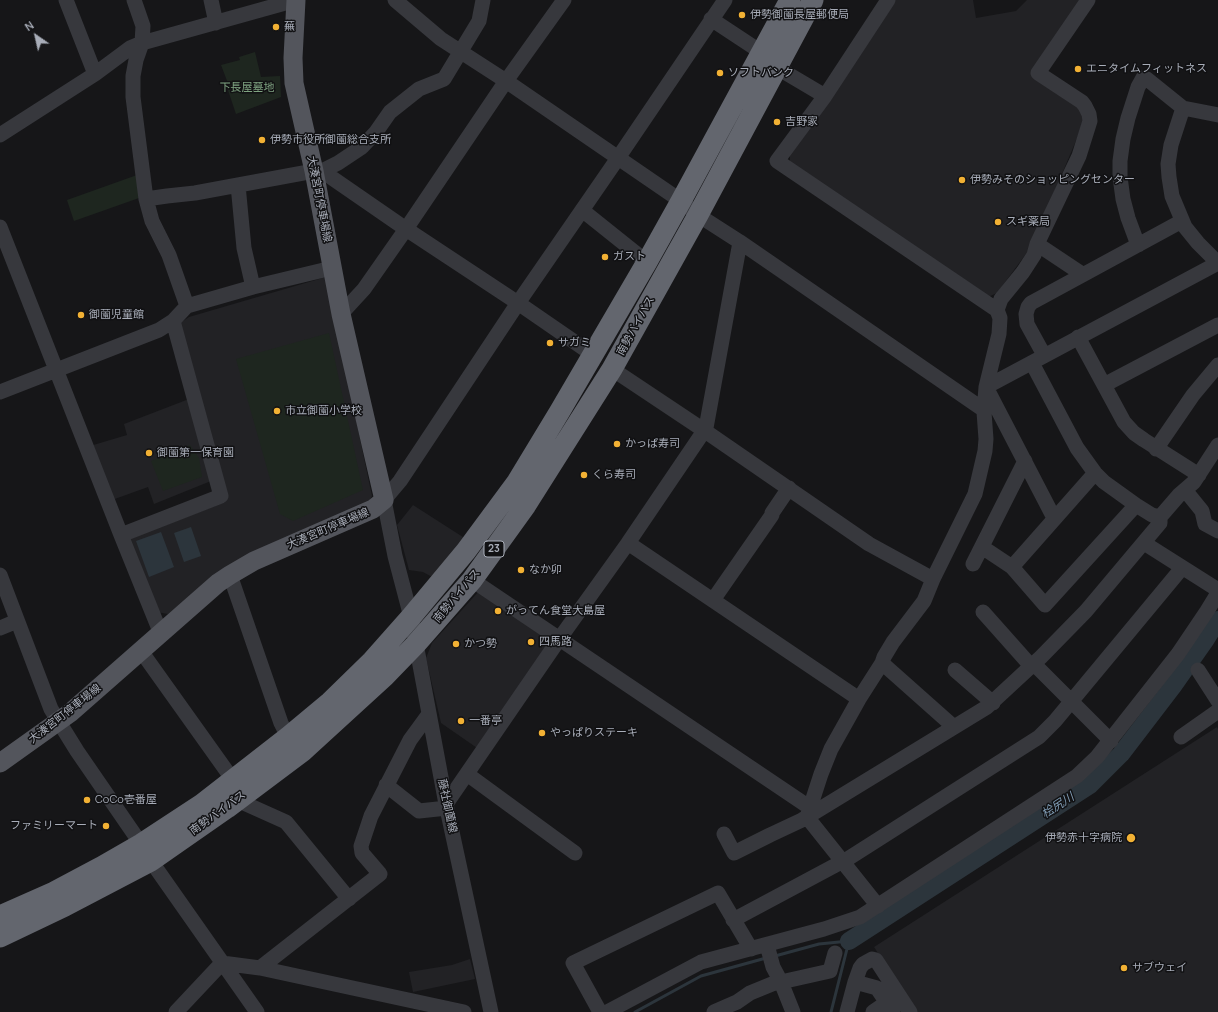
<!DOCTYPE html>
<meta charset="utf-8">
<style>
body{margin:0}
#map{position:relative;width:1218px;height:1012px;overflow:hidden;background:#161618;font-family:Manrope,sans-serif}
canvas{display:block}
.north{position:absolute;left:16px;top:16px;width:40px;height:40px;-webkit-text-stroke:3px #111113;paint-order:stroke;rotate:326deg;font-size:11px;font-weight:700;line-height:16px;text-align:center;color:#a8adb8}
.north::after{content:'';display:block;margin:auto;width:14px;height:18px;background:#a8adb8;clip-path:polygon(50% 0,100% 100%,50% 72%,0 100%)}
</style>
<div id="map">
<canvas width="1218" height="1012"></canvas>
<div class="north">N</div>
</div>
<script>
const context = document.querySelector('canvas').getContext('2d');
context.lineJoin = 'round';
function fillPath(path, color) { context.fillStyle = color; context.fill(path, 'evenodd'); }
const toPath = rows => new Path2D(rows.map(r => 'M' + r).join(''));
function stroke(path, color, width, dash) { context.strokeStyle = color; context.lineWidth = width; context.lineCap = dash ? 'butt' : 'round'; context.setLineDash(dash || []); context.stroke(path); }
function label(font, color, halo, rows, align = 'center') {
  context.font = font + ' Manrope,"Noto Sans JP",sans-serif'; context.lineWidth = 3; context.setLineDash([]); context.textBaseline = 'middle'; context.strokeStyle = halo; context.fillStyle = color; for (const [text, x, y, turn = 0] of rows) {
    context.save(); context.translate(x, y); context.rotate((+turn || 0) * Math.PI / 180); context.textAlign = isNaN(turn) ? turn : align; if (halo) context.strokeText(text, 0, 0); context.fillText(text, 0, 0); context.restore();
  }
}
const built = toPath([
 [895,0,973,0,976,18,1016,11,1027,0,1083,0,1033,73,1076,100,1086,117,1031,247,997,293,988,297,790,167,790,153],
 [326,277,372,496,368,504,226,569,168,614,157,612,129,539,225,502,177,325,189,317],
 [189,399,211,481,154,504,148,487,112,500,90,446,127,435,124,424],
 [413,505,466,539,434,578,423,572,409,570,397,525],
 [480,590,556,639,480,750,441,723,426,658,432,643],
 [1217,727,1218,729,1218,1012,917,1012,874,947],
 [470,959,475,979,413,992,409,972,452,965]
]);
const green = toPath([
 [255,52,261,77,280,76,281,97,236,114,227,87,229,86,221,65,240,60,239,57],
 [137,175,139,198,74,221,67,200],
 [329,333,363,490,293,521,280,514,236,359],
 [190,445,199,458,202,477,163,491,151,461]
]);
const water = toPath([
 [191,527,201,556,184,562,174,533],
 [161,532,174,567,149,577,136,541]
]);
const stream = toPath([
 [775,956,819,944,849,941,831,1012],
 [635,1012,701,976,766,958]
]);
const river = toPath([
 [849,941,1090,785,1121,754,1173,686,1206,639,1218,620]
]);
const minor = toPath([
 [66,0,95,74],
 [134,0,143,26,142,43,136,60,133,76,133,97,146,199,152,221,169,255,187,306],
 [211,0,216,23],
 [395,0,441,39,506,81,681,201,698,215,740,242,984,410],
 [888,0,825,96,777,161,997,310],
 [711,19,761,52],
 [776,67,825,96],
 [1183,108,1171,145,1168,164,1169,177,1172,196,1185,227,1198,243,1218,263],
 [0,135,95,74,130,48,142,43,296,0],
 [322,171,338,163,362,147,376,132,390,112,419,89,444,79,479,21,483,0],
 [238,185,244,248,253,287],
 [146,199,167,196,195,193,314,171,322,171,406,229,518,303,592,354],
 [582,210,647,262],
 [0,227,121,535,161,634],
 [1037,244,1082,274],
 [1138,245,1128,218,1123,199,1120,177,1120,161,1123,139,1128,118,1138,87,1143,78,1147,79,1183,108,1218,115],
 [341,314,364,289,406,229,506,81,564,0],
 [1078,337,1124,422,1134,433,1144,440,1199,475],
 [1044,355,1027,324,1026,314,1028,307,1031,303,1182,221],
 [1032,363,1077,448,1095,473,1104,482,1136,505,1152,515,1160,517],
 [612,369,705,431,869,544,933,579],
 [1104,385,1218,325],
 [986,387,1218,263],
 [986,387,1054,518],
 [0,392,159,330,173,321,187,306,253,287,332,268],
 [1156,449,1193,395,1218,365],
 [1095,473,1012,567,1045,605,1136,505],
 [1185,490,1202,511,1205,524,1218,531],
 [121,535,221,496,173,321],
 [628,543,859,699],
 [1144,543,1218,590],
 [982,547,1012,567],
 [973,564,1025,461],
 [0,575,51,709,77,751,141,844],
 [230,575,281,723,288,737],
 [472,580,809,807],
 [713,600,772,515,772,513,789,488],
 [983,612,1031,666],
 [0,628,17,621],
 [141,651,233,780],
 [882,663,954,727],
 [1034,664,1111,741],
 [955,670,993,703],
 [1198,670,1218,701],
 [1181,737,1218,711],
 [467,774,575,853],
 [386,785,419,811,447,808],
 [237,800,286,822,349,899],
 [446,804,560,638,628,543,706,428,740,242],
 [724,834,734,853,770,835,802,820,987,707,1041,657,1086,611,1160,523,1160,517,1179,495,1194,482,1218,445],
 [151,861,257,1012],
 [878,906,807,817,821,774,831,749,859,699,882,663,884,657,893,642,924,601,933,579,975,494,985,451,986,439,984,412,986,387,999,334,1000,318,997,310,1001,299,1023,272,1034,255,1037,244,1079,156,1090,121,1089,114,1085,106,1082,102,1038,73,1088,0],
 [733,920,849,858,1039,737,1055,721,1182,568],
 [767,945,773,967,781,982,793,1012],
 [222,963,260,968,464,1012],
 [260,968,380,874,362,853,361,846,371,816,410,740,429,714],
 [855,982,877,988,893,1012],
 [176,1012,222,963],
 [491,1012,446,804,411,617,395,556,384,500,400,481,518,303,618,158,725,0],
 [600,1012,573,963,718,893,751,949],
 [607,1012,701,962,824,929,860,917,1077,776,1097,757,1178,654,1207,611,1218,593],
 [714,1012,737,1002,750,993,772,984,830,971,835,953],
 [847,1012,855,982,860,968,863,964,872,959,876,960,910,1012],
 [873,1012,886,1003]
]);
const major = toPath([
 [0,763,70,713,218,583,230,575,254,561,373,509,384,500,341,314,314,171,294,83,293,58,296,0]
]);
const highway = toPath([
 [0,916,54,892,101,867,141,844,202,804,288,737,330,702,372,661,411,617,466,551,517,482,560,411,647,262,681,201,790,0],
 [0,937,65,906,151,861,227,808,303,751,385,676,415,645,472,580,526,505,612,369,698,215,813,0]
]);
const markers = [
 [742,15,4,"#f2b134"],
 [276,27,4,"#f2b134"],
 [1078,69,4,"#f2b134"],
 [720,73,4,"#f2b134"],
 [777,122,4,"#f2b134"],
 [262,140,4,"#f2b134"],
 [962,180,4,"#f2b134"],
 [998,222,4,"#f2b134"],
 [605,257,4,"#f2b134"],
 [81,315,4,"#f2b134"],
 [550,343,4,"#f2b134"],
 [277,411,4,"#f2b134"],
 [617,444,4,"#f2b134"],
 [149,453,4,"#f2b134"],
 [584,475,4,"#f2b134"],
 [521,570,4,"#f2b134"],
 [498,611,4,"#f2b134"],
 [531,642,4,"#f2b134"],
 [456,644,4,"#f2b134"],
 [461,721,4,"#f2b134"],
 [542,733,4,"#f2b134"],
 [87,800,4,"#f2b134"],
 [106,826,4,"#f2b134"],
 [1131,838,5,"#f2b134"],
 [1124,968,4,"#f2b134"]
];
const shields = [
 [494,549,20]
];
const shieldNames = [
 ["23",494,549]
];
const poiNames = [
 ["伊勢御薗長屋郵便局",750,15],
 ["蕪",284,27],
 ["エニタイムフィットネス",1086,69],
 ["ソフトバンク",728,73],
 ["吉野家",785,122],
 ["伊勢市役所御薗総合支所",270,140],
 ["伊勢みそのショッピングセンター",970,180],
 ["スギ薬局",1006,222],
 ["ガスト",613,257],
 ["御薗児童館",89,315],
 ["サガミ",558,343],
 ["市立御薗小学校",285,411],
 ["かっぱ寿司",625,444],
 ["御薗第一保育園",157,453],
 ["くら寿司",592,475],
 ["なか卯",529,570],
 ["がってん食堂大島屋",506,611],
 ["四馬路",539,642],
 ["かつ勢",464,644],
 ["一番亭",469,721],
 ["やっぱりステーキ",550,733],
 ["CoCo壱番屋",95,800],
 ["ファミリーマート",98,826,"right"],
 ["伊勢赤十字病院",1122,838,"right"],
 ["サブウェイ",1132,968]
];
const parkNames = [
 ["下長屋墓地",247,88]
];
const streetNames = [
 ["大湊宮町停車場線",319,199,79],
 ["南勢バイパス",636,326,-61],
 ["大湊宮町停車場線",328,529,-23],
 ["南勢バイパス",457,596,-50],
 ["大湊宮町停車場線",65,714,-38],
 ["藤社御薗線",447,806,78],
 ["南勢バイパス",218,813,-36]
];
const waterNames = [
 ["桧尻川",1058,806,-33]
];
fillPath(built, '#222225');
fillPath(green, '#1e261f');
fillPath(water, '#2c353c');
stroke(stream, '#2c353c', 3);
stroke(river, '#2c353c', 18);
stroke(minor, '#37383d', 15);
stroke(major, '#53555c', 19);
stroke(highway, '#63666e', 21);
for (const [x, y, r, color] of markers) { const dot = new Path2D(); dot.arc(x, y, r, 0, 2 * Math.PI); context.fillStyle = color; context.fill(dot); stroke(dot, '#111113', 1.5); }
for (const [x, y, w] of shields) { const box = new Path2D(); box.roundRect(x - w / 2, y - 8, w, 16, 3); context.fillStyle = '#111113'; context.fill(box); stroke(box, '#a8adb8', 1); }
label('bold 10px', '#a8adb8', null, shieldNames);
label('11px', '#a8adb8', '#111113', poiNames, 'left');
label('11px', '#7fa381', '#111113', parkNames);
label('11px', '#a8adb8', '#111113', streetNames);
label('italic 12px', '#7f9bb3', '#111113', waterNames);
</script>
